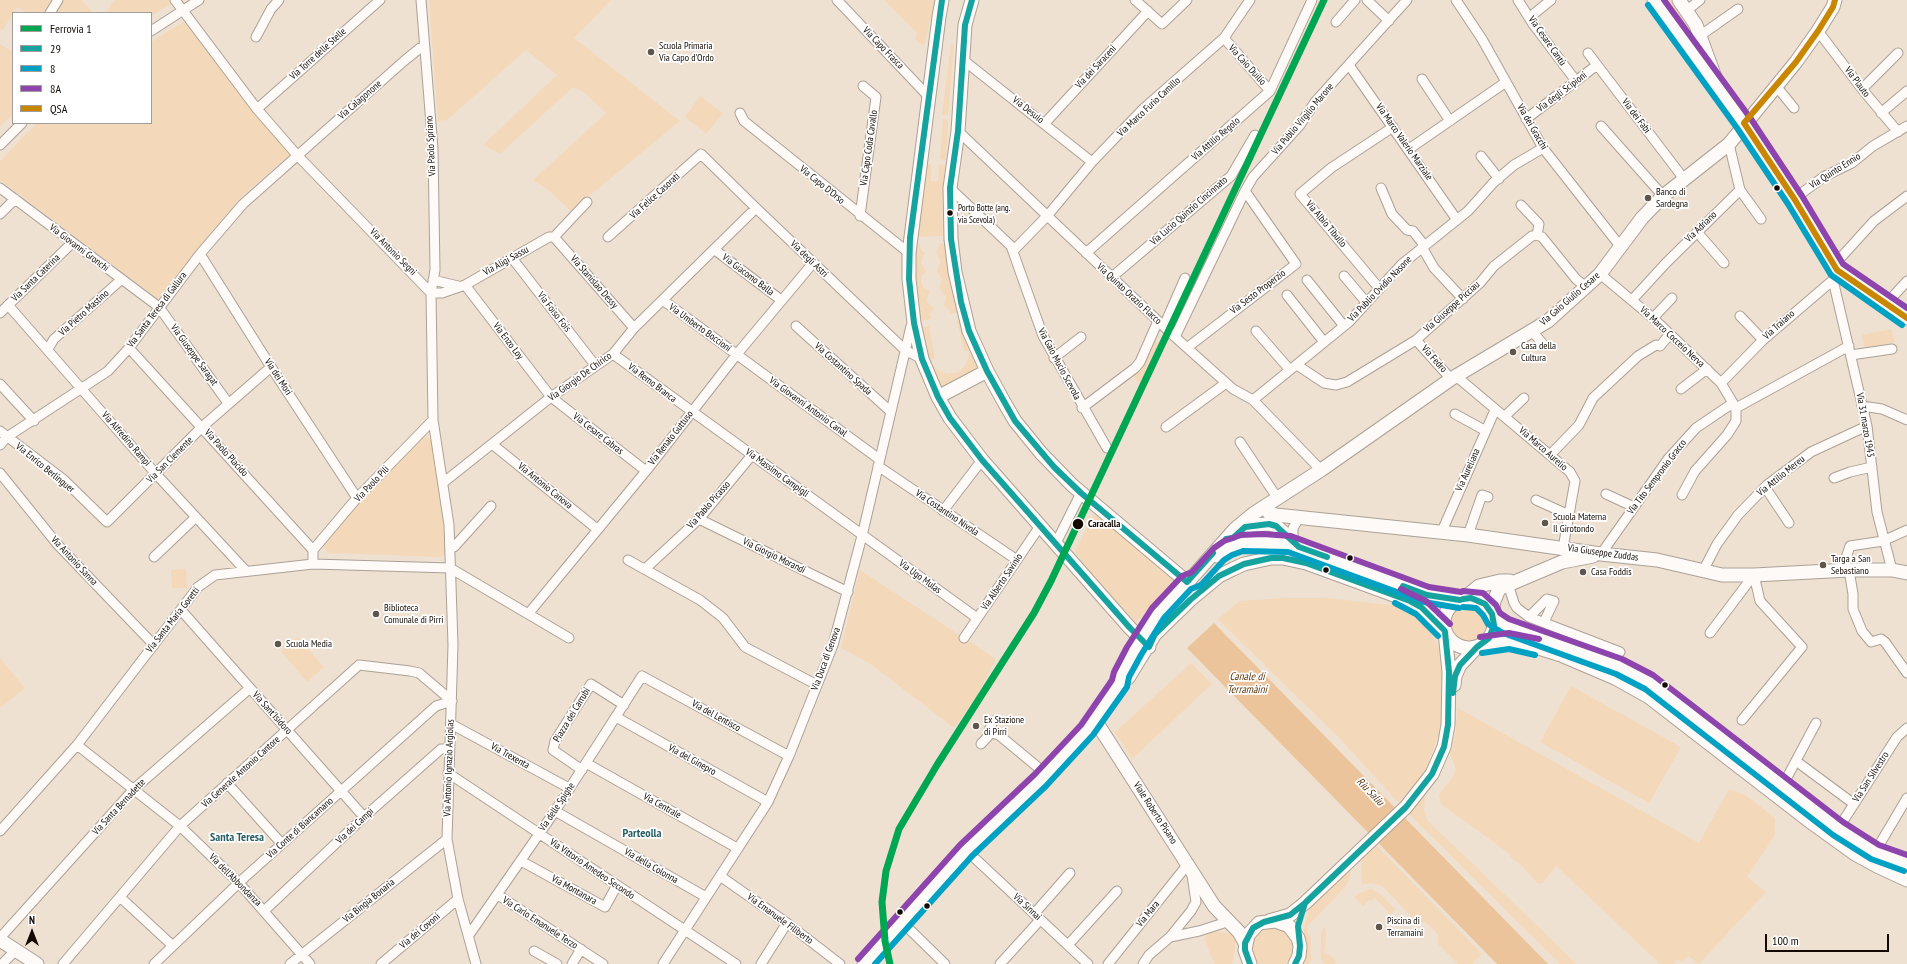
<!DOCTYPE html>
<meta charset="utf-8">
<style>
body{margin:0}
#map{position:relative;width:1907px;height:964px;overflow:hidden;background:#efe1d2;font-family:"PT Sans Narrow",sans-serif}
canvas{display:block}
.legend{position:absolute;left:12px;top:12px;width:140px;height:112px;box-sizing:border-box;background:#fff;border:1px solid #a19d9a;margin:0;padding:5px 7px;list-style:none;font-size:12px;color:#130a03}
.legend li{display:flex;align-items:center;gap:8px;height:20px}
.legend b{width:20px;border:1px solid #a19d9a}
.north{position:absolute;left:12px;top:912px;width:40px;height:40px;-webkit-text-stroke:3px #fff;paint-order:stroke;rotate:0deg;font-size:11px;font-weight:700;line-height:16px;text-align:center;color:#130a03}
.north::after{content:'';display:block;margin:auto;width:14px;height:18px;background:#130a03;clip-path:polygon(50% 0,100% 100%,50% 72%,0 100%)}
.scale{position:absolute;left:1765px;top:934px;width:124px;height:18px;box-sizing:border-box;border:2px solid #130a03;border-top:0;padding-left:5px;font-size:12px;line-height:14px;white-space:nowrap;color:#130a03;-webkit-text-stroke:3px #fff;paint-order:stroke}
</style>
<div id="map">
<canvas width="1907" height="964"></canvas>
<ul class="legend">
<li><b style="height:5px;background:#00a651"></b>Ferrovia 1</li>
<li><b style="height:5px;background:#15a39f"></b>29</li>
<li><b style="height:5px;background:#01a1c4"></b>8</li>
<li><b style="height:5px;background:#8e44ad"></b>8A</li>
<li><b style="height:5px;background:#c98701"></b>QSA</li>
</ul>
<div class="north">N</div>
<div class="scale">100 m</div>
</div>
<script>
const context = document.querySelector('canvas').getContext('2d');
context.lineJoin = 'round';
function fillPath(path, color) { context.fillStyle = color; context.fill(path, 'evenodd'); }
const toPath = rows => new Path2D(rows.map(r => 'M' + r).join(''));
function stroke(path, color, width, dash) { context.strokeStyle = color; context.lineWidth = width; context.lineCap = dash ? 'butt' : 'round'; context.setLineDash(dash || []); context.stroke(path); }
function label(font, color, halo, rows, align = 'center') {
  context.font = font + ' "PT Sans Narrow",sans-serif'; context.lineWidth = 3.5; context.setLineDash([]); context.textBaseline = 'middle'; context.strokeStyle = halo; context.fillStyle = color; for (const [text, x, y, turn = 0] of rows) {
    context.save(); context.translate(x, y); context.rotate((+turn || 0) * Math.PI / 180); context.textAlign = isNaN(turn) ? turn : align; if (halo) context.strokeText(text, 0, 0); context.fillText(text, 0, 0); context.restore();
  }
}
const green = toPath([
 [0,0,52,0,43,13,26,13,17,7,3,30,0,29],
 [63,0,81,0,93,13,53,13],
 [114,0,171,0,171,4,151,16,151,13,106,13],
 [429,0,611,0,574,38,680,121,571,211,547,189,533,180,606,113,582,91,573,87,500,154,483,145,557,75,526,50,447,120,438,121],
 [884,0,936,0,924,45,919,44,915,38,917,33],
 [1658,0,1675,0,1697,34,1689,39],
 [185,21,291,154,242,196,158,299,0,180,0,161,37,123,151,123,151,42],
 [0,44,13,52,13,114,0,127],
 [951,44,954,45,948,115,942,115],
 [700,96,723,113,706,134,685,117],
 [943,119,948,120,946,160,940,159],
 [924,163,931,164,931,181,938,181,939,164,945,165,942,203,943,236,915,237],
 [941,243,946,243,959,312,950,314,949,310,944,306,946,297,939,288,942,279,937,272,940,261,936,252],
 [913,244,919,244,921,250,925,253,921,262,926,272,922,275,921,282,924,288,929,291,927,301,934,309,930,313,931,319,919,321],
 [960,320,980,368,943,388,941,387,930,363,937,370,947,374,959,372,967,363,969,351,964,351,957,321],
 [929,326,935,358,928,360,920,328],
 [1891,329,1895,342,1865,349,1862,335],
 [1153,341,1159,343,1140,385,1132,375],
 [424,437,431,439,442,501,445,554,440,557,328,553,322,545,323,542,417,441],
 [1093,514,1100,519,1101,518,1175,582,1136,622,1079,562,1081,559,1075,552],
 [186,569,187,588,172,588,171,570],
 [860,570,996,659,975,699,954,728,869,663,841,648],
 [1285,598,1327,598,1390,605,1391,601,1420,619,1430,632,1437,644,1444,669,1443,707,1439,732,1427,770,1413,788,1398,802,1340,739,1218,619,1240,601],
 '1450 623a19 19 0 1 1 38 0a19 19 0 1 1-38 0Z',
 [298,637,324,667,307,682,281,651],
 [0,658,25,688,0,708],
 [1191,663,1212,684,1132,759,1115,732],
 [1571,686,1681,747,1649,803,1540,742],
 [1458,708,1699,843,1729,789,1747,796,1775,818,1775,835,1747,877,1766,892,1699,964,1688,956,1682,962,1678,959,1673,964,1660,964,1556,866,1543,883,1538,884,1523,867,1510,857,1511,855,1441,804,1439,795,1454,775,1456,769,1450,754,1455,736],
 [1425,795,1424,811,1427,820,1577,964,1560,964,1408,813],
 [1376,845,1482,954,1472,964,1458,964,1438,944,1438,935,1432,928,1425,922,1417,922,1382,886,1370,883,1362,885,1361,861],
 [1351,871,1350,878,1346,886,1307,927,1307,932,1311,938,1311,960,1309,964,1302,964,1306,952,1304,930,1308,913,1311,907,1347,873],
 [1371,889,1379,893,1396,910,1390,914,1375,898,1371,901,1369,900,1363,906,1354,897,1359,893],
 [1273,927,1286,932,1290,937,1293,943,1292,957,1286,964,1258,964,1252,957,1251,942,1259,931],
 [1324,927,1326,930,1326,937,1324,954,1330,955,1337,962,1334,964,1325,964,1321,960,1321,934],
 [1216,928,1220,932,1231,934,1235,940,1235,950,1232,964,1215,964,1210,954,1205,939,1207,933]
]);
const water = toPath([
 [1214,623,1548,964,1497,964,1187,648]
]);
const street = toPath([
 [175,0,257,109,297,155,431,293],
 [421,0,433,149,435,270,431,293,433,420,449,525,453,645,447,839,458,899,476,964],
 [837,0,928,96],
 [1135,0,1162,24,1187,0],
 [1367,0,1389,21],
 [1456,0,1482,39,1543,148,1620,246],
 [1518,0,1533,24,1576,81],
 [1686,11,1700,0],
 [50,13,58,0],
 [1530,17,1551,0],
 [1336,22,1355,0],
 [151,31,199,0],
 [1818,31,1862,89,1898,132],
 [256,37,271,9,279,0],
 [1224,38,1270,91],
 [1684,42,1694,40,1738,9],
 [1588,53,1684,179],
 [962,59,1092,162],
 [1349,65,1457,220],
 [1422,79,1450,121],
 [1776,86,1794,108],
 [1862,89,1898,53],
 [257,109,380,0],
 [740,113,744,121,909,253],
 [1881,113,1907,91],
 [1526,119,1597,65],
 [1045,123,1148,11],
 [1601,126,1663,196],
 [958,131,1175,337,1233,389,1253,400,1321,470],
 [0,145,22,123],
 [1409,149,1506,82],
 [1481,156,1499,179],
 [0,188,159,307,228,403],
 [950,188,1011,246,1043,336,1107,448],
 [1381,188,1392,214,1407,230,1413,231,1424,245],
 [1740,190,1761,219],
 [1795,200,1799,195,1825,176,1852,163,1873,146,1907,126],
 [1521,205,1539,224,1537,235],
 [0,214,15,199],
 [860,216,876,97,863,86],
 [1697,232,1724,263],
 [554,237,634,328],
 [554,237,587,202],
 [608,237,701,154,756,208,905,350,922,359],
 [1422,247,1434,268,1463,299],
 [715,250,781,300],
 [1013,251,1048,215,1092,162,1142,110,1224,38,1250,0],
 [1086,253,1270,91,1312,0],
 [200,254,271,367,357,498],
 [512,258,595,365],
 [1834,265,1874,221,1907,196],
 [1600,274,1653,318,1721,383,1736,408,1736,421,1727,435,1695,471,1682,495],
 [1344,276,1366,302],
 [1112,277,1231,176,1255,135],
 [433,280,458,286],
 [1307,280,1344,326],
 [1833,280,1867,426,1877,512,1892,570],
 [465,285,551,397,646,471],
 [1379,288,1300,194,1331,168,1393,127],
 [431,293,442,293,465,285,549,237,554,237],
 [1287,295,1324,342],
 [1632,300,1666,263,1740,190,1729,144],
 [664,301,879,459],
 [1886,304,1907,281],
 [8,305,156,474,245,570],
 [0,313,72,243],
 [1740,316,1763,340],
 [1653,318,1672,298],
 [796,326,890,411],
 [1164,326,1185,278],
 [1256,331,1290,370],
 [1532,331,1543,344],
 [1175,337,1245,191,1253,177,1300,125,1315,102,1407,0],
 [1416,340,1451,379],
 [1188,347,1296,264,1245,191],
 [129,348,313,550,313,564],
 [48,349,54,339,122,279],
 [613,354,977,618],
 [1851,355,1892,349],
 [1054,358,1081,337],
 [1297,365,1324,383,1336,385,1347,382,1416,340,1480,283,1494,266,1532,236,1537,235,1542,237,1576,279,1586,287],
 [1456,376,1570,472,1575,481,1563,548],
 [1721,383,1763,340,1833,280,1835,275],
 [0,384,34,421],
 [1681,389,1707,369],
 [1253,400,1349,322,1402,264,1468,211,1494,182,1514,165,1543,148],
 [1862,406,1882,409,1907,420],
 [1082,408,1135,368,1140,362,1158,321],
 [1455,414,1486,431],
 [1505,416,1524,398],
 [1166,427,1226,383],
 [0,431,63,479,107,522,202,427,271,367],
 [1240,442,1278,499],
 [492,444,597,529],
 [0,445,7,437,108,371,129,348,200,254,243,204,404,61,420,48,424,48],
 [1551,454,1579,425,1593,398,1638,356,1656,345,1660,346,1670,334],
 [878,466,1017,560],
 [0,473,58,545,154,645],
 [1834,478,1850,472,1872,467],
 [444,482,551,397,613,354,634,328,756,208],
 [1765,487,1789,523],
 [1606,494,1634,507],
 [1536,500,1569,515],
 [943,511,982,460],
 [699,519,848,592],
 [1442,531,1495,410],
 [1468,535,1482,495,1488,497],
 [1293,541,1293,528,1299,518],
 [1056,543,1081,493],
 [450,547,454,547,491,506],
 [313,550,357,498,433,420],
 [1601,554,1668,459,1696,428,1730,405,1736,408,1849,346],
 [154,557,196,517],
 [628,560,700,600,723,618,745,647,817,685],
 [645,569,699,519,752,455],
 [1842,570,1850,546,1883,541,1907,530],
 [1849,570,1853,594,1853,609,1862,631,1871,642,1881,639,1885,642,1907,673],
 [1703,571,1717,544,1738,515,1767,485,1811,452,1867,426],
 [1508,584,1514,603,1517,608,1529,617,1620,652],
 [181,610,364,817],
 [529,613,646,471,737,354,813,263],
 [1529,617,1547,599,1554,601,1544,622],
 [1710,633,1750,580,1755,581],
 [964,638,1040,526],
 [616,717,768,802],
 [1742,720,1802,647,1760,601,1754,575],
 [451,724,569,788],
 [991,733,990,728,993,721],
 [981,744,991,733,999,735,1046,774],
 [77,745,180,826,239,883,310,964],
 [1796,761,1854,804],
 [586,763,737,848],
 [582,770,553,750,555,741,591,684,624,705],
 [448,773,736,964],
 [227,783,282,844],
 [1783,785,1816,723],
 [555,811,706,897],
 [1838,829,1897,737,1907,728],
 [0,831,77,745,198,587,215,575,313,564,450,568,569,638],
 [966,850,1088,964],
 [1875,852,1907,798],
 [521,861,605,907,617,885],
 [720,876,787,923,840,964],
 [498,895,603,964],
 [120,897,173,946],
 [265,910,364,817,441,749,449,749],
 [1034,914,1070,873],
 [902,922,945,964],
 [469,935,555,811,642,676,789,756],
 [1170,937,1199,931,1227,922],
 [0,938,134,789,250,688],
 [1068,945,1117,891],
 [534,951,557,964],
 [2,964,16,950],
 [63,964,180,826,359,665,410,671,419,673,452,701],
 [154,964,244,878,436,706,452,701],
 [290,964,447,839],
 [381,964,458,899],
 [572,964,581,949],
 [663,964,768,802,789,756,833,645,862,536,911,326,914,323],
 [761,964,787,923],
 [1000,964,1040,920],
 [1108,964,1188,864],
 [1143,964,1149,955,1170,937,1191,911,1196,902,1192,875]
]);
const secondary = toPath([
 [942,0,939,17,909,253,909,279,914,323,922,359,938,397,950,418,982,460,1130,628,1149,647],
 [972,0,965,25,958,131,950,188,951,239,955,272,969,331,987,371,1004,402,1015,421,1041,453,1072,485,1187,582],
 [1654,0,1744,123,1795,200,1837,270,1907,318],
 [1679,0,1696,25,1716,80],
 [938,397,987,371],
 [1266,506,1269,513,1276,515,1468,535,1601,554,1657,560,1722,575,1754,575,1849,570,1892,570,1907,573],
 [1239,532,1245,527,1252,525,1269,524,1276,526,1298,545],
 [1217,556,1228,548,1241,543,1262,542,1290,544,1427,595,1460,600],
 '1444 623a25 25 0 1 1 50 0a25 25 0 1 1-50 0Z',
 [1463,599,1479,586,1500,581,1510,581],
 [1492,614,1494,601,1499,589,1503,587,1562,562,1593,556],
 [1493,618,1506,626,1619,667,1649,682,1838,829,1875,852,1907,864],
 [1481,645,1509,641,1526,644,1561,655,1615,678,1649,697,1812,823,1855,854,1877,866,1907,880],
 [1128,678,1155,634,1190,600,1219,576,1233,569,1244,564,1271,558,1283,558,1306,563,1410,601,1421,607,1444,630],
 [1454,685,1455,676,1460,665,1477,647],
 [1095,720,1214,906,1239,932,1245,943],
 [1269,921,1290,915,1305,903,1406,807,1432,774,1444,747,1448,725,1449,672,1445,632],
 [0,940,37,964],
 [864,964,966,850,1041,780,1087,730,1120,683,1121,675,1148,627,1235,529,1253,514,1321,470,1451,379,1548,321,1600,274,1642,218,1663,196,1729,144,1796,62,1818,31,1833,7,1835,0],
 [1250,964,1245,950,1248,935,1259,923,1275,921,1289,926,1298,938,1300,946,1299,956,1295,964]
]);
const bus1 = toPath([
 [942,0,910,238,909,279,914,323,922,359,938,397,950,418,982,460,1130,628,1149,647,1155,634,1190,600,1219,576,1244,564,1271,558,1283,558,1306,563,1410,601,1421,607,1444,630],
 [972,0,965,25,958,131,950,188,951,239,961,302,969,331,987,371,1015,421,1054,467,1081,493,1187,582,1213,553],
 [1226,539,1233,538,1245,527,1269,524,1276,526,1299,547,1327,557],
 [1403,586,1427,595,1460,600],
 [1453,693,1455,676,1460,665,1477,647,1489,638,1494,625,1492,614,1485,604,1471,598,1463,599],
 [1250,964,1245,950,1245,943,1253,928,1264,922,1290,915,1305,903,1406,807,1432,774,1444,747,1448,725,1449,672,1445,632],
 [1295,964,1299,956,1300,946,1298,926,1305,903]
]);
const bus2 = toPath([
 [1648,5,1737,128,1788,204,1831,275,1902,325],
 [1395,603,1416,614,1438,636],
 [1463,607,1476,608,1483,615,1488,624,1503,633,1616,674,1645,689,1833,835,1871,859,1904,871],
 [1482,653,1509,649,1535,655],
 [875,964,972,856,1046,786,1093,735,1127,687,1129,677,1141,655,1164,618,1191,589,1201,585,1224,560,1232,555,1243,551,1288,552,1424,602,1459,608]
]);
const bus3 = toPath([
 [1664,0,1751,119,1802,196,1843,264,1907,308],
 [1401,589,1426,601,1450,624],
 [1463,591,1483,593,1496,605,1500,613,1509,619,1622,659,1653,675,1843,822,1879,845,1907,855],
 [1480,637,1509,633,1539,639],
 [858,959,960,845,1035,774,1081,725,1112,680,1114,672,1127,647,1152,608,1182,576,1192,572,1214,548,1224,541,1241,535,1263,534,1291,536,1429,587,1461,592]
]);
const bus4 = toPath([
 [1835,0,1833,7,1818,31,1796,62,1744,123,1795,200,1837,270,1907,318]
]);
const rail1 = toPath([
 [890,964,885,941,882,902,886,871,899,829,937,765,1034,613,1051,581,1324,0]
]);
const markers = [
 [651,52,4,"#60554b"],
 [1777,188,3.5,"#130a03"],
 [1648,198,4,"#60554b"],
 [950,213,3.5,"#130a03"],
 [1513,352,4,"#60554b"],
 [1545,523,4,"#60554b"],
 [1078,524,6,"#130a03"],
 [1350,558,3.5,"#130a03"],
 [1823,565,4,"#60554b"],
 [1326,570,3.5,"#130a03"],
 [1583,572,4,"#60554b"],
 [376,614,4,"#60554b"],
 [278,644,4,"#60554b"],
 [1665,685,3.5,"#130a03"],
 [976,726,4,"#60554b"],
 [927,906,3.5,"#130a03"],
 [900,912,3.5,"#130a03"],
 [1379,927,4,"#60554b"]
];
const busNames = [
 ["Porto Botte (ang.",958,208],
 ["via Scevola)",958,220]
];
const streetNames = [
 ["Via Cesare Cantù",1547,41,55],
 ["Via Capo Frasca",883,48,46],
 ["Via Torre delle Stelle",318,54,-42],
 ["Via Caio Duilio",1247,65,48],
 ["Via dei Saraceni",1096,67,-47],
 ["Via Plauto",1857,82,53],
 ["Via degli Scipioni",1562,92,-37],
 ["Via Calagonone",360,100,-41],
 ["Via Marco Furio Camillo",1149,107,-43],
 ["Via Desulo",1028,110,38],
 ["Via dei Fabi",1636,116,53],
 ["Via Publio Virgilio Marone",1303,119,-50],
 ["Via dei Gracchi",1532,127,60],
 ["Via Attilio Regolo",1216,139,-41],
 ["Via Marco Valerio Marziale",1404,142,55],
 ["Via Paolo Spriano",431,146,-93],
 ["Via Capo Coda Cavallo",869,148,-82],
 ["Via Quinto Ennio",1835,171,-32],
 ["Via Capo D'Orso",822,185,39],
 ["Via Felice Casorati",655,196,-42],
 ["Via Lucio Quinzio Cincinnato",1189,211,-41],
 ["Via Albio Tibullo",1326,224,50],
 ["Via Adriano",1701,227,-44],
 ["Via Giovanni Gronchi",79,248,37],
 ["Via Antonio Segni",393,252,45],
 ["Via degli Astri",809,259,44],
 ["Via Aligi Sassu",506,261,-29],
 ["Via Giacomo Balla",748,275,37],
 ["Via Santa Caterina",36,278,-44],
 ["Via Stanislao Dessy",594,282,49],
 ["Via Publio Ovidio Nasone",1380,289,-46],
 ["Via Sesto Properzio",1258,292,-37],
 ["Via Quinto Orazio Flacco",1129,294,43],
 ["Via Gaio Giulio Cesare",1570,299,-41],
 ["Via Giuseppe Picciau",1452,307,-42],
 ["Via Santa Teresa di Gallura",157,310,-53],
 ["Via Foiso Fois",554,312,52],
 ["Via Pietro Mastino",84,313,-42],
 ["Via Traiano",1779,325,-42],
 ["Via Umberto Boccioni",700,328,36],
 ["Via Marco Cocceio Nerva",1672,337,43],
 ["Via Enzo Loy",508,341,53],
 ["Via Giuseppe Saragat",194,355,54],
 ["Via Fedro",1434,359,48],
 ["Via Gaio Mucio Scevola",1059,364,62],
 ["Via Costantino Spada",843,369,42],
 ["Via dei Mori",278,377,57],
 ["Via Giorgio De Chirico",580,377,-36],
 ["Via Remo Branca",652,383,37],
 ["Via Giovanni Antonio Canal",808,407,36],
 ["Via 31 marzo 1943",1865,425,80],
 ["Via Cesare Cabras",598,434,38],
 ["Via Renato Guttuso",671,438,-52],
 ["Via Alfredino Rampi",126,439,49],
 ["Via Marco Aurelio",1543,449,41],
 ["Via Paolo Placido",226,453,48],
 ["Via San Clemente",170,460,-45],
 ["Via Enrico Berlinguer",45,468,39],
 ["Via Aureliana",1468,470,-66],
 ["Via Massimo Campigli",777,473,36],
 ["Via Attilio Mereu",1781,476,-39],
 ["Via Tito Sempronio Gracco",1657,477,-53],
 ["Via Paolo Pili",372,484,-47],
 ["Via Antonio Canova",545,486,39],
 ["Via Pablo Picasso",709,505,-49],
 ["Via Costantino Nivola",947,513,34],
 ["Via Giuseppe Zuddas",1603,553,8],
 ["Via Giorgio Morandi",774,556,26],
 ["Via Antonio Sanna",74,561,47],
 ["Via Ugo Mulas",920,577,36],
 ["Via Alberto Savinio",1002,582,-56],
 ["Via Santa Maria Goretti",173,620,-52],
 ["Via Duca di Genova",826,659,-70],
 ["Via Sant'Isidoro",272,713,48],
 ["Piazza dei Carrubi",572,715,-59],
 ["Via del Lentisco",716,716,29],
 ["Via Trexenta",510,756,29],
 ["Via del Ginepro",692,760,29],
 ["Via Antonio Ignazio Argiolas",449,768,-88],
 ["Via Generale Antonio Cantore",241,772,-42],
 ["Via San Silvestro",1871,777,-57],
 ["Via Centrale",662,806,29],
 ["Via Santa Bernadette",119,807,-47],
 ["Via delle Spighe",557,807,-56],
 ["Viale Roberto Pisano",1155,813,57],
 ["Via dei Campi",355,826,-43],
 ["Via Conte di Biancamano",300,828,-42],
 ["Via della Colonna",651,866,30],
 ["Via Vittorio Amedeo Secondo",592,869,34],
 ["Via dell'Abbondanza",235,880,45],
 ["Via Montanara",574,890,29],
 ["Via Bingia Bonaria",369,901,-39],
 ["Via Sinnai",1027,907,43],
 ["Via Mara",1148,914,-51],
 ["Via Emanuele Filiberto",780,919,36],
 ["Via Carlo Emanuele Terzo",540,923,33],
 ["Via dei Covoni",420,931,-40]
];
const poiNames = [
 ["Scuola Primaria",659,46],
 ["Via Capo d'Ordo",659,58],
 ["Banco di",1656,192],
 ["Sardegna",1656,204],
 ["Casa della",1521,346],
 ["Cultura",1521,358],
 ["Scuola Materna",1553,517],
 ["Il Girotondo",1553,529],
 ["Targa a San",1831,559],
 ["Sebastiano",1831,571],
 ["Casa Foddis",1591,572],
 ["Biblioteca",384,608],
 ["Comunale di Pirri",384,620],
 ["Scuola Media",286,644],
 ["Ex Stazione",984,720],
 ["di Pirri",984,732],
 ["Piscina di",1387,921],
 ["Terramaini",1387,933]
];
const stopNames = [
 ["Caracalla",1088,524]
];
const waterNames = [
 ["Canale di",1247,677],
 ["Terramàini",1247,690],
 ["Riu Saliu",1370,792,46]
];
const quarterNames = [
 ["Parteolla",642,834],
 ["Santa Teresa",237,838]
];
fillPath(green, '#f4d8ba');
fillPath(water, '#ecc49b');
stroke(street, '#aca196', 11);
stroke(secondary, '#aca196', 15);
stroke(street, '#fdfaf8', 9);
stroke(secondary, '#fdfaf8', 13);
stroke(bus1, '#15a39f', 6);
stroke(bus2, '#01a1c4', 6);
stroke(bus3, '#8e44ad', 6);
stroke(bus4, '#c98701', 6);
stroke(rail1, '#00a651', 7);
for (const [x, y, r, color] of markers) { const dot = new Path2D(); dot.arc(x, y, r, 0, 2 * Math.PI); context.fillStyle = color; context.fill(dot); stroke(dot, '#fff', 1.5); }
label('9px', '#130a03', '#fff', busNames, 'left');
label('10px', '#130a03', '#fff', streetNames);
label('10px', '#130a03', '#fff', poiNames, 'left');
label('bold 10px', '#130a03', '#fff', stopNames, 'left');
label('italic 11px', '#5d3b12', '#fff', waterNames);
label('bold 12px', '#266063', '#fff', quarterNames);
</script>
